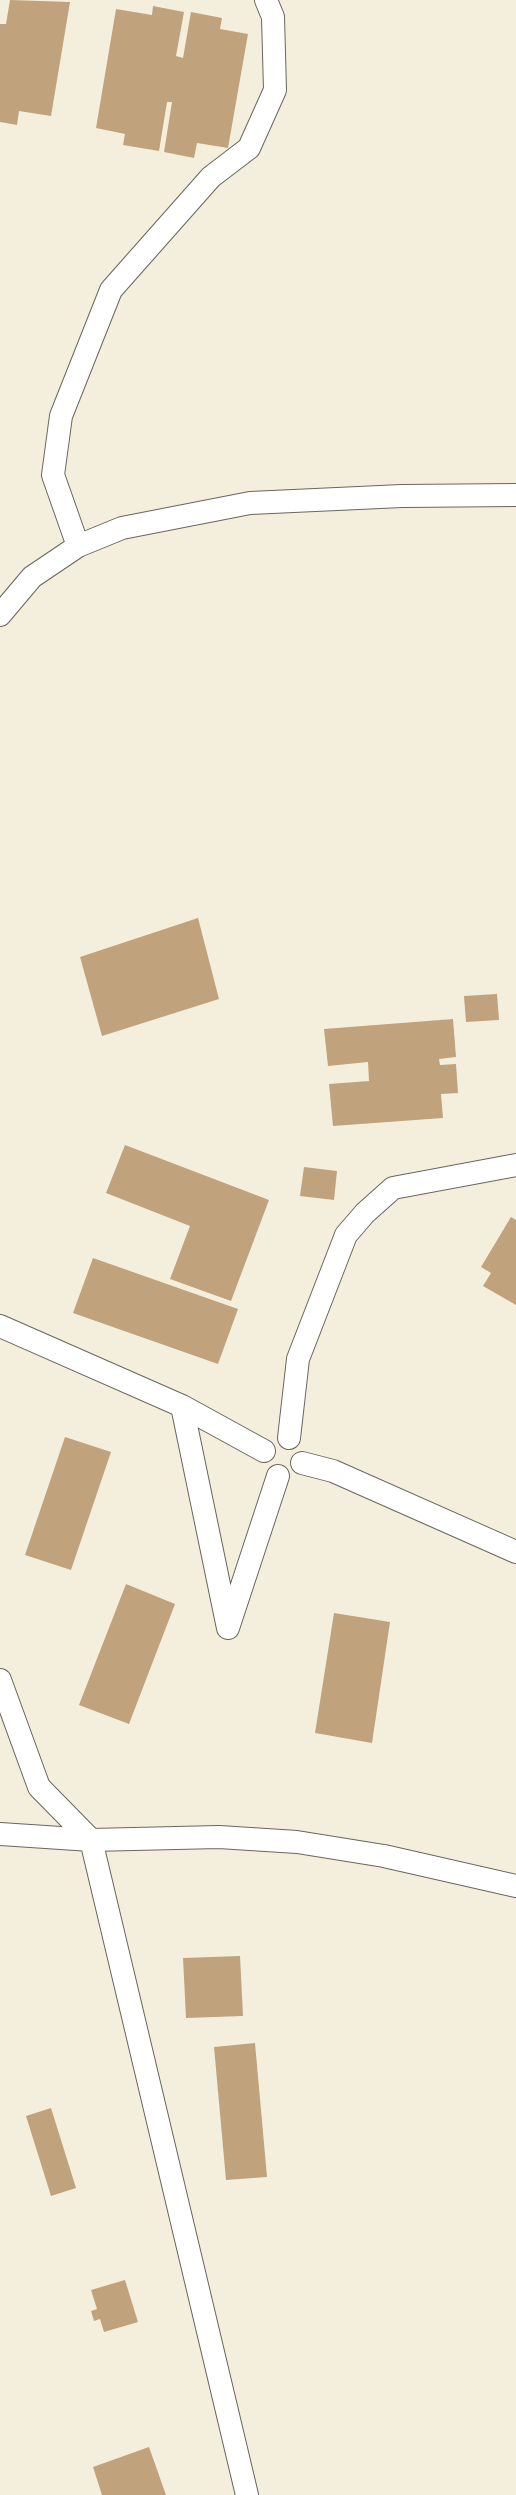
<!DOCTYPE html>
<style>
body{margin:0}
canvas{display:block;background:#f4efdc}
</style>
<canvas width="516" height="2495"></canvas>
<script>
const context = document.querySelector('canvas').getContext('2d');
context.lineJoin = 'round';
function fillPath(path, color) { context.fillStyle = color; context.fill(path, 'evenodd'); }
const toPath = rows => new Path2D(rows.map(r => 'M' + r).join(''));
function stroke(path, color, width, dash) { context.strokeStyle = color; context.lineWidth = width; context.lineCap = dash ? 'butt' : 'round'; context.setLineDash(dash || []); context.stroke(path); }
const building = toPath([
 [10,0,70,2,51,116,19,111,17,125,0,122,0,24,6,24],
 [153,6,184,12,176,56,183,58,191,12,222,18,220,29,248,34,228,148,197,143,194,158,164,152,172,102,167,102,159,151,123,145,125,134,96,128,116,9,152,15],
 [198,918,219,999,102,1036,80,957],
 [497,994,499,1020,466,1022,464,996],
 [453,1019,456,1057,439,1059,440,1065,456,1064,458,1093,441,1094,443,1118,333,1126,329,1084,369,1081,368,1062,328,1066,324,1029],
 [125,1145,269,1200,231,1301,170,1279,190,1226,106,1193],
 [304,1167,337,1171,334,1200,300,1196],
 [511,1217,516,1220,516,1305,483,1286,491,1273,481,1267],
 [93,1258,238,1309,218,1364,73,1313],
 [65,1437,111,1452,71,1570,25,1555],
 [126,1584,175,1604,129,1724,79,1705],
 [334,1613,390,1622,372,1743,315,1733],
 [240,1956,243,2016,186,2018,183,1958],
 [255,2043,267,2177,226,2180,214,2047],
 [51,2108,76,2188,51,2196,26,2116],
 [125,2280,138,2322,104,2332,100,2319,94,2321,91,2311,97,2309,91,2290],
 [149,2447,166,2495,102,2495,93,2467]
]);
const minor = toPath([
 [78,546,53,475,61,416,111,290,211,177,249,148,275,90,273,17,266,0],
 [0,615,32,577,78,546,122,528,250,503,402,496,516,495],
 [0,1326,182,1406,264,1451],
 [182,1406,228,1628,278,1476],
 [289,1438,298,1359,346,1235,365,1213,393,1188,516,1165],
 [302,1463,333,1471,516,1552],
 [0,1680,39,1787,91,1840],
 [0,1834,91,1840],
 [247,2495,91,1840,219,1837,297,1842,384,1856,516,1886]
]);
fillPath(building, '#c0a37d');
stroke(minor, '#68665f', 24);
stroke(minor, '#fff', 22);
</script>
